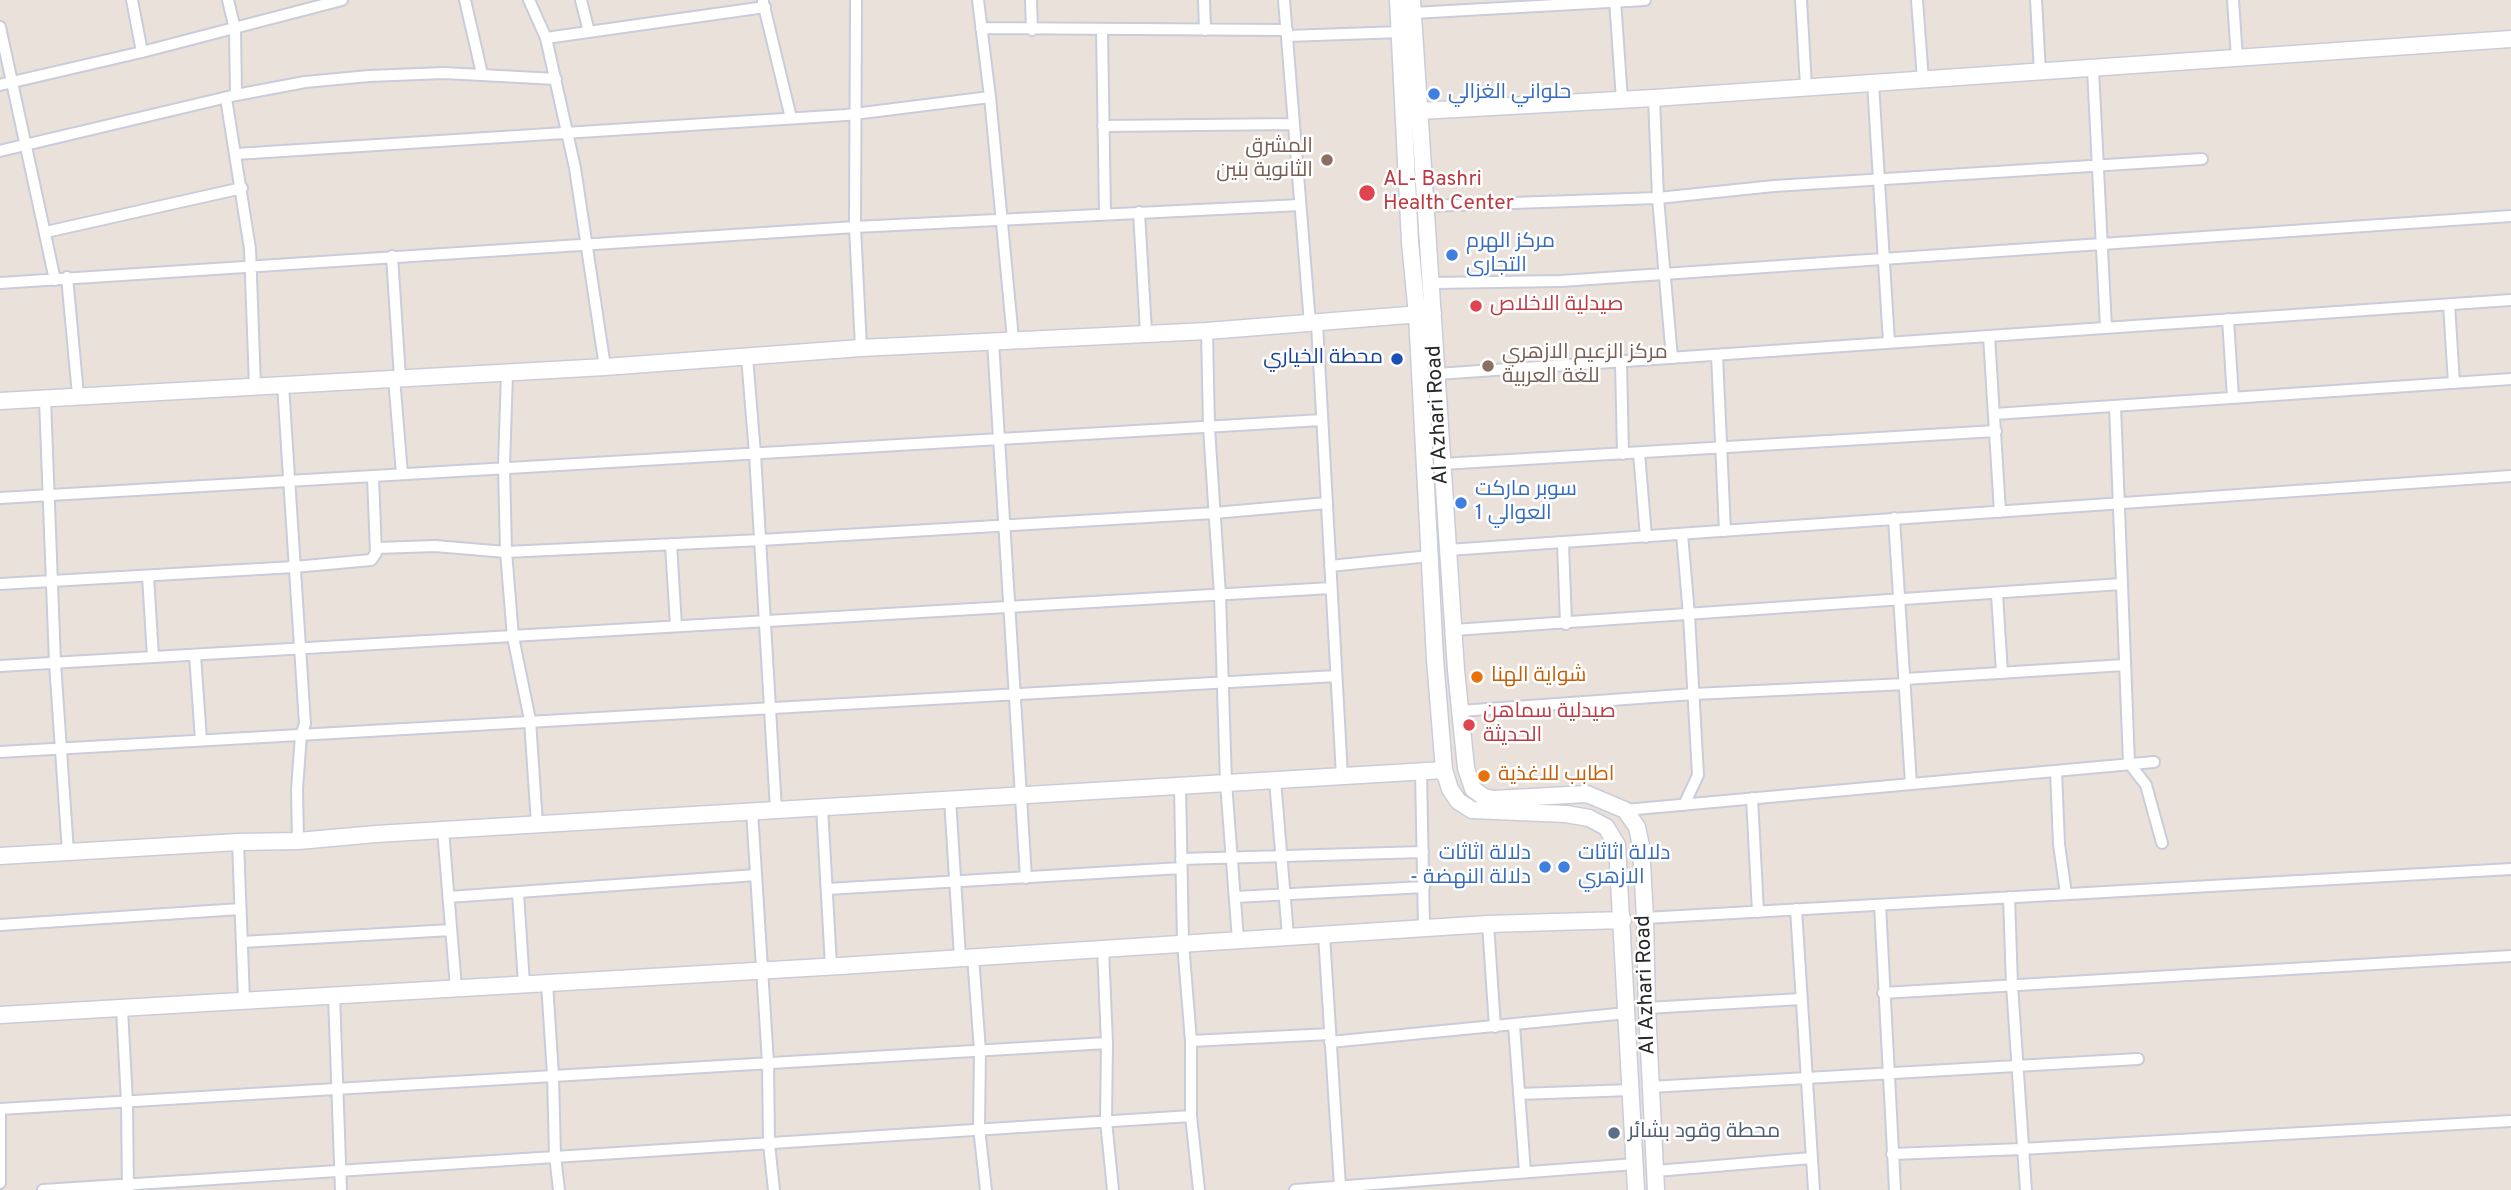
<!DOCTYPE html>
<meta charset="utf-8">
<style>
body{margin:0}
canvas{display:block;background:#e9e1da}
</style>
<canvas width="2511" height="1190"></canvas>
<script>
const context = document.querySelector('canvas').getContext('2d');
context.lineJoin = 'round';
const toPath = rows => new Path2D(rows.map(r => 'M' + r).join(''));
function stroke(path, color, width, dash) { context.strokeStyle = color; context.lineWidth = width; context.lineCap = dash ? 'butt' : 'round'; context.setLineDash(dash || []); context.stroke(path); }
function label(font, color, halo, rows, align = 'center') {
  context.font = font + ' Overpass,Cairo,sans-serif'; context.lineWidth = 5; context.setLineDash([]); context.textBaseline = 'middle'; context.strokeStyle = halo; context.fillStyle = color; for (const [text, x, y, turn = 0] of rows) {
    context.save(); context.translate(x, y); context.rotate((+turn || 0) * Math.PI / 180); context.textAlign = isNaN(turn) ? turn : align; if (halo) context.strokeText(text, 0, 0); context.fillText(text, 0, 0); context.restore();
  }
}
const street = toPath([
 [132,0,142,52],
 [228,0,235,29,236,95],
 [465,0,482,74],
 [529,0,546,38,575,168,605,367],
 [581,0,589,32],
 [856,0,855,227,861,348],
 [978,0,990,97,1013,339],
 [1031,0,1032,30],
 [1204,0,1205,30],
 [1284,0,1310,324],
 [1615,0,1622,100],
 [1801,0,1806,86],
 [1917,0,1923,80],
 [2036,0,2040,72],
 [2233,0,2237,58],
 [763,2,791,118],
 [1413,13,1645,0],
 [0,27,55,280],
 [981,28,1287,30],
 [1102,30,1105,214],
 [1287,36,1401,32],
 [546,38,765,7],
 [2093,69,2106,328],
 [1873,83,1889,343],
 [0,85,142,52,342,0],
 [226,98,250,249,255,386],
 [1654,98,1658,198,1672,358],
 [1103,126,1294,124],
 [0,151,236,95,305,82,369,76,444,73,556,79],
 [236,154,846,115,990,97],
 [1426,206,1658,198,1774,186,2202,159],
 [1139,212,1146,332],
 [46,232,242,188],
 [392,256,400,378],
 [67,277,78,395],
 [0,283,855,227,1300,205],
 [1432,283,1561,281,2511,216],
 [2449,304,2454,383],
 [2228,319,2233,398],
 [1317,324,1342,776],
 [1207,331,1209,428,1220,595,1226,783,1238,940],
 [1989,336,2000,512],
 [993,341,1026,878],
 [1717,355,1725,531],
 [747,357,755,454,776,810],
 [1621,362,1623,454],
 [507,372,504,467,506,552,513,637,530,720,537,824],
 [1437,374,2511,300],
 [394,378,402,474],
 [283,385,305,724,301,735,297,789,298,841],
 [45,399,55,663,68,852],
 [2115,406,2129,763,2146,785,2162,843],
 [1995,414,2511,379],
 [1639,453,1646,537],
 [1442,464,1996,431],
 [0,498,1322,420],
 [1894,518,1911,784],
 [1682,534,1689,615,1698,775,1684,805],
 [1563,543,1566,624],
 [671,544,676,626],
 [376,548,435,546,506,552,761,540,1214,513,1327,503],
 [1448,550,2511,476],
 [1330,566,1430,556],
 [148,576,153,657],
 [0,584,294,567,371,560,376,553,373,477],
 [1997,594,2002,673],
 [1454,630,2121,584],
 [195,655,201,740],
 [0,666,1331,588],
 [1905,679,2124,665],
 [1460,711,1694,694,1905,684],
 [0,752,1336,676],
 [1421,771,1424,927],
 [2056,771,2059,844,2066,894],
 [1275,780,1288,936],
 [1180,786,1183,943,1191,1041,1191,1116,1199,1190],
 [1752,798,1758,912],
 [950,799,960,957],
 [822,807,831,966],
 [1625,810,2154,762],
 [752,811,768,1063,769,1144,774,1190],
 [443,830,456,988],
 [238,842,244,1000],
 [1181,859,1423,852],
 [827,889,1181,868],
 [518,893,524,984],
 [449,897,756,875],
 [1235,897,1424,887],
 [2009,897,2012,985,2026,1190],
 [1880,905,1895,1190],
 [1796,909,1814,1190],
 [1645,918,2511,869],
 [1488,924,1495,1027],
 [0,925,240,909],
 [1324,935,1340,1187],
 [242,942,451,930],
 [1103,949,1107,1043,1106,1121,1113,1190],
 [973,956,980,1051,979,1128,986,1190],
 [547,983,553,1075,555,1156,559,1190],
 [1883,993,2511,956],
 [334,995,341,1190],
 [1647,1008,1801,999],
 [122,1009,127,1102,128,1190],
 [1514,1025,1525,1172],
 [1191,1041,1330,1034],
 [1330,1042,1627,1013],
 [1650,1087,2138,1059],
 [1519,1094,1631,1090],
 [0,1109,1107,1043],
 [1892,1154,2022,1149,2511,1121],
 [1656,1171,1811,1158],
 [0,1183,0,1109],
 [43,1190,1191,1116],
 [1295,1190,1635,1164]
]);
const secondary = toPath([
 [1398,0,1410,242,1417,315,1435,659,1444,770,1450,789,1458,801,1472,810,1566,814,1589,818,1606,827,1617,845,1636,1190],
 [1412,0,1456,670,1466,768,1473,789,1484,797,1494,799,1587,794,1625,810,1637,827,1641,846,1645,918,1647,1008,1656,1190],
 [1420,111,1654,98,2511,39],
 [0,401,605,367,861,348,1207,331,1433,313],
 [0,856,238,842,298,841,376,834,1444,770],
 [0,1015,840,966,1488,924,1623,920]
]);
const markers = [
 [1434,94,7,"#3f7fe0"],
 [1327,160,7,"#8d6e63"],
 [1367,193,9,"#e0444e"],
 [1452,255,7,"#3f7fe0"],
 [1476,306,7,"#e0444e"],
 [1397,359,7,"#1a4fb4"],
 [1488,366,7,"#8d6e63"],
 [1461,503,7,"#3f7fe0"],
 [1477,677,7,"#e8710a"],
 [1469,725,7,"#e0444e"],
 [1484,776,7,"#e8710a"],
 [1545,867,7,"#3f7fe0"],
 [1564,867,7,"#3f7fe0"],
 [1614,1133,7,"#5c6f8a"]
];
const shopNames = [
 ["حلواني الغزالي",1448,94],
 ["مركز الهرم",1466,243],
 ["التجارى",1466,267],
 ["سوبر ماركت",1475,491],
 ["العوالي 1",1475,515],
 ["دلالة اثاثات",1531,855,"right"],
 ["- دلالة النهضة",1531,879,"right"],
 ["دلالة اثاثات",1578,855],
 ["الازهري",1578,879]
];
const educationNames = [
 ["المشرق",1313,148],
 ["الثانوية بنين",1313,172],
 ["مركز الزعيم الازهري",1502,354,"left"],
 ["للغة العربية",1502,378,"left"]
];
const healthNames = [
 ["AL- Bashri",1383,181],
 ["Health Center",1383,205],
 ["صيدلية الاخلاص",1490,306],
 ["صيدلية سماهن",1483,713],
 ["الحديثة",1483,737]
];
const transitNames = [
 ["محطة الخياري",1383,359]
];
const streetNames = [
 ["Al Azhari Road",1439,415,-93],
 ["Al Azhari Road",1647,985,-92]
];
const foodNames = [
 ["شواية الهنا",1491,677],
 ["اطابب للاغذية",1498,776]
];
const serviceNames = [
 ["محطة وقود بشائر",1628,1133]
];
stroke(street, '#c9cdd9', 14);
stroke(secondary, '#c9cdd9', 19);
stroke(street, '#fff', 10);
stroke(secondary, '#fff', 16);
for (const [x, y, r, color] of markers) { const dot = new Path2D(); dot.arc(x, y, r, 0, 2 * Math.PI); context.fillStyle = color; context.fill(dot); stroke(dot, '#fff', 2.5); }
label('21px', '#366cbe', '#fff', shopNames, 'left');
label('21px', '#785e54', '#fff', educationNames, 'right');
label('21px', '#be3a42', '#fff', healthNames, 'left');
label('21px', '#164399', '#fff', transitNames, 'right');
label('21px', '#282828', '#fff', streetNames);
label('21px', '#c56008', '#fff', foodNames, 'left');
label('21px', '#4e5e75', '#fff', serviceNames, 'left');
</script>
